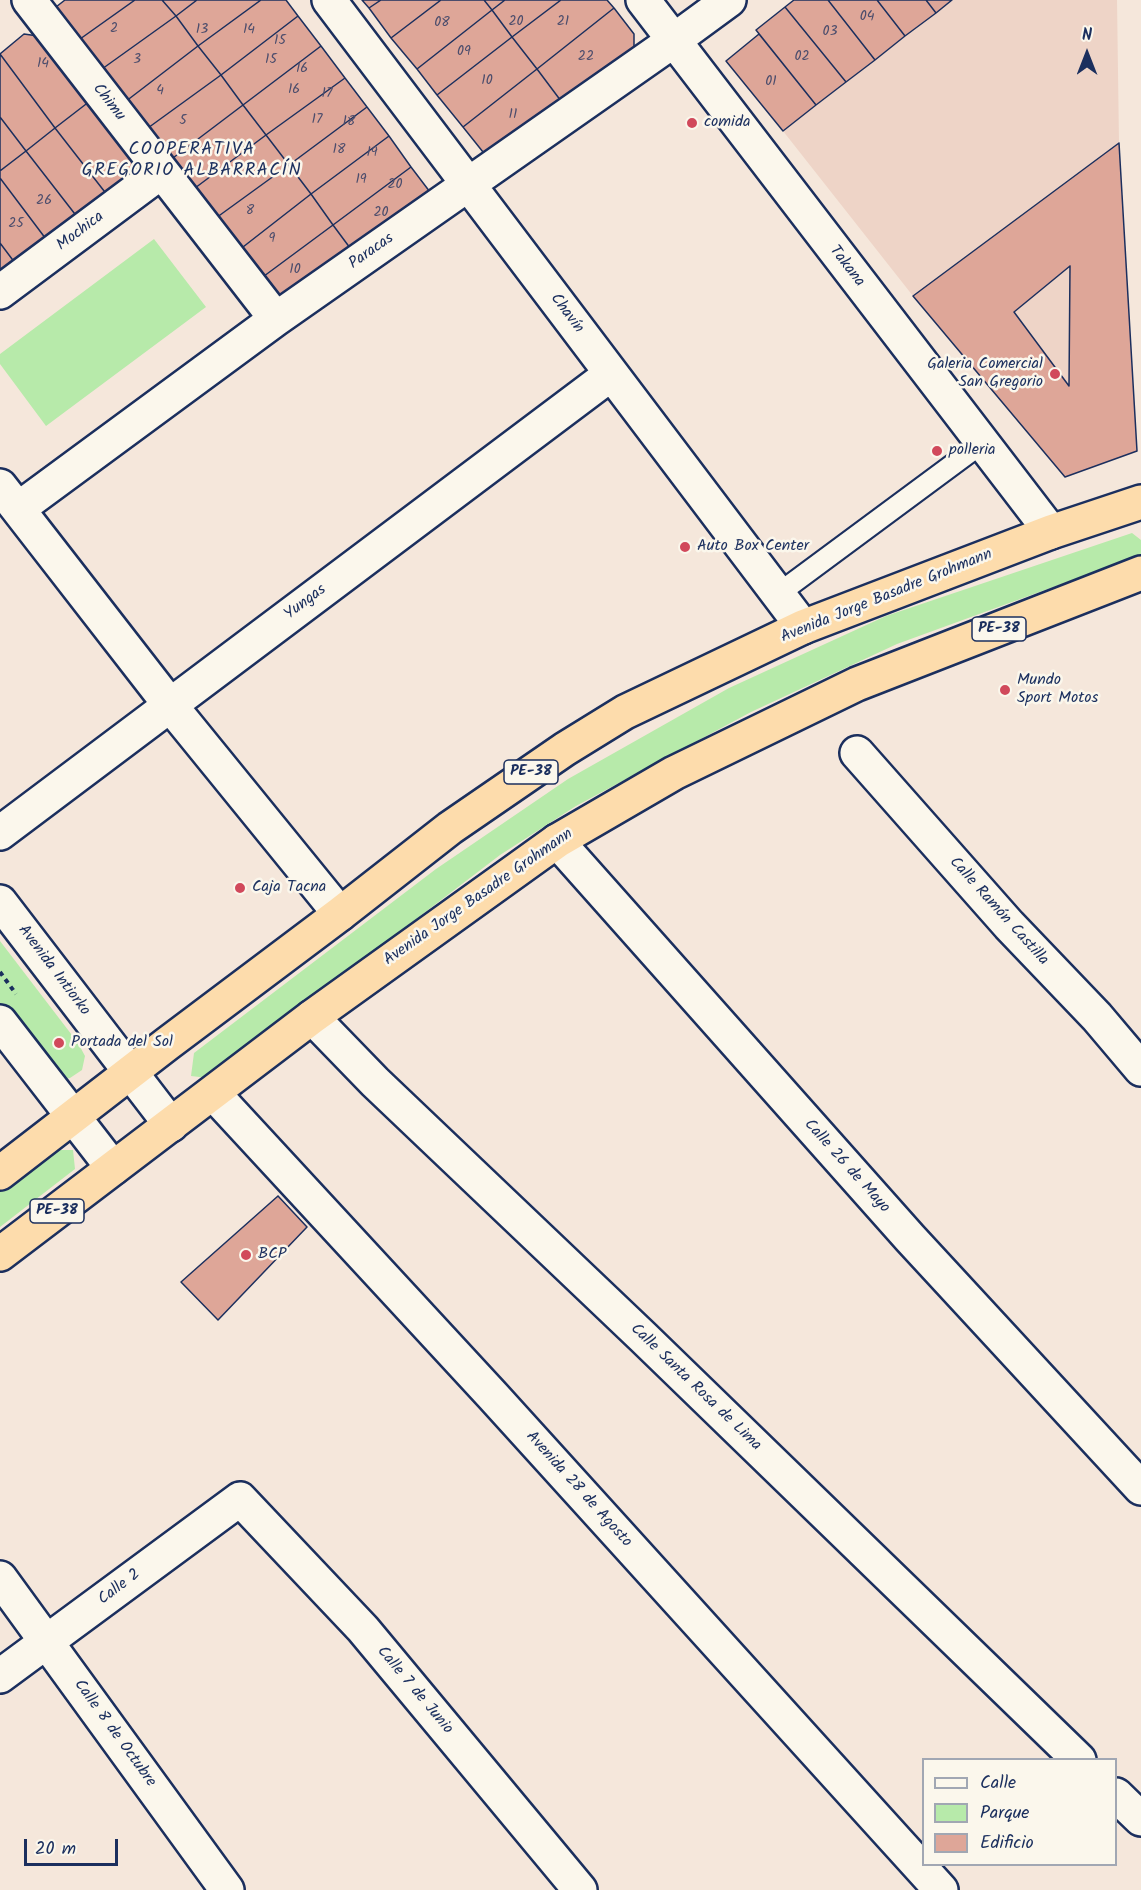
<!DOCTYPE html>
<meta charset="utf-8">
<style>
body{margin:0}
#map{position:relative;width:1141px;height:1890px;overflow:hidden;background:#f5e7db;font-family:Kalam,sans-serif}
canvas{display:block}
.legend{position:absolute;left:922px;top:1758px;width:195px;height:108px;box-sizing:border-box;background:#fbf7ec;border:2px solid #a1a7b3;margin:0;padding:8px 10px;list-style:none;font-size:18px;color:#1b2f5e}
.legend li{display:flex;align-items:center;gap:12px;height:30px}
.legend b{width:30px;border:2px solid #a1a7b3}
.north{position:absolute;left:1057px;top:24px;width:60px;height:60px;-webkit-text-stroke:4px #fbf7ec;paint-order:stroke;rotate:0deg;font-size:16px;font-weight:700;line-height:24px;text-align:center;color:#1b2f5e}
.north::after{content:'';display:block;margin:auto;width:21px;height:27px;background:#1b2f5e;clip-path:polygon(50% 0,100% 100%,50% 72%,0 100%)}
.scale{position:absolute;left:24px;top:1839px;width:94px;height:27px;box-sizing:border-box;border:3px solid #1b2f5e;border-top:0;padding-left:8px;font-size:18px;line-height:21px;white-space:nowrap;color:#1b2f5e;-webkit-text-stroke:4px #fbf7ec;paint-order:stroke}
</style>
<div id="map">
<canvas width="1141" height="1890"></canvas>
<ul class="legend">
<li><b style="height:8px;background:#fbf7ec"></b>Calle</li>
<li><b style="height:16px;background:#b7eaaa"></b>Parque</li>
<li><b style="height:16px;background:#dea698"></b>Edificio</li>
</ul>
<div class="north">N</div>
<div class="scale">20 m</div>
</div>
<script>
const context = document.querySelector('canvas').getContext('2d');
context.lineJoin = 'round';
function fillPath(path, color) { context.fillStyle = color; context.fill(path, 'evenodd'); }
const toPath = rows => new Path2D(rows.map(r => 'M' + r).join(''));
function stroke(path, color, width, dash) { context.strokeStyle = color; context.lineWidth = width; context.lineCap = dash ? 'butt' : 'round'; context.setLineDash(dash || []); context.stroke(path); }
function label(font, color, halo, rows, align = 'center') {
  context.font = font + ' Kalam,sans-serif'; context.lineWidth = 5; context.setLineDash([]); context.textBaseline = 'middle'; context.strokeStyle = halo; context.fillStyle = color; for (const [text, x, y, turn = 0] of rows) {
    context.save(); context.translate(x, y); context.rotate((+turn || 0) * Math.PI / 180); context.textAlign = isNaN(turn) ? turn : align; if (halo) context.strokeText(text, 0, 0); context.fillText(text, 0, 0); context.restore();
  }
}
const built = toPath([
 [952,0,1117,0,1119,143,1137,451,1065,477,913,296,783,131]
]);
const green = toPath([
 [154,239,206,307,46,426,0,364,0,354],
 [1132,533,1141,540,1141,555,897,644,751,712,576,806,500,855,208,1078,191,1076,194,1053,436,869,568,779,729,688,886,616],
 [0,941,78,1043,85,1056,82,1070,70,1078,61,1080,0,1012],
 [53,1150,73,1150,75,1169,0,1227,0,1191]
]);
const building = toPath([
 [65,0,135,0,73,44,53,18,56,7,65,0],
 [135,0,162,0,176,16,95,74,73,44,135,0],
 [162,0,197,0,176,16,162,0],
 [197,0,261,0,198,46,176,16,197,0],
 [261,0,286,0,298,16,221,75,198,46,261,0],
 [362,0,381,0,369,8,362,0],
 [381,0,441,0,391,38,369,8,381,0],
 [441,0,484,0,492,10,417,69,391,38,441,0],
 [484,0,505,0,492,10,484,0],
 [505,0,561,0,512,37,492,10,505,0],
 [561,0,607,0,614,8,537,69,512,37,561,0],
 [794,0,828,0,875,60,846,82,785,7,794,0],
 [828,0,877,0,905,36,875,60,828,0],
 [877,0,926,0,936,13,905,36,877,0],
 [926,0,952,0,936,13,926,0],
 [785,7,846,82,816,105,756,30,785,7],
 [614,8,634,34,634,47,564,105,537,69,614,8],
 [492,10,512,37,437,95,417,69,492,10],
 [176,16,198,46,121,105,95,74,176,16],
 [298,16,321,46,243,105,221,75,298,16],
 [24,34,38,36,90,101,55,128,0,54,24,34],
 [759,34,816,105,783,131,726,61,759,34],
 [512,37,537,69,463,127,437,95,512,37],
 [198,46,221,75,141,133,121,105,198,46],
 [321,46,345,78,266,135,243,105,321,46],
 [0,54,55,128,26,151,0,117,0,54],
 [537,69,564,105,496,155,483,152,463,127,537,69],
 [221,75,243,105,165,164,141,133,221,75],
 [345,78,367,107,289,165,266,135,345,78],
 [90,101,144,170,115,205,55,128,90,101],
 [243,105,266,135,187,194,165,164,243,105],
 [367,107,389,136,311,194,289,165,367,107],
 [0,117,26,151,0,171,0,117],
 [55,128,115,205,85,227,26,151,55,128],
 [266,135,289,165,209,223,187,194,266,135],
 [389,136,411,167,333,225,311,194,389,136],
 [1119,143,1137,451,1065,477,913,296,1119,143],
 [1070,266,1069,386,1014,312,1070,266],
 [26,151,85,227,55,251,0,178,0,171,26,151],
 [289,165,311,194,234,254,209,223,289,165],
 [411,167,430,192,356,256,333,225,411,167],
 [0,178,55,251,24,275,0,243,0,178],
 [311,194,333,225,256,282,234,254,311,194],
 [333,225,356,256,275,307,256,282,333,225],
 [0,243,24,275,0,292,0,243],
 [278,1196,307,1227,218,1320,181,1282,278,1196]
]);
const path = toPath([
 [0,972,16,994]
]);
const lane = toPath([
 [778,594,982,443]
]);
const street = toPath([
 [29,0,276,319],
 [329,0,803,627],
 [643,0,1051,532],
 [0,292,161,172],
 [0,486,170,705,340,914],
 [18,509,276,319,673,41,729,0],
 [857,753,1009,925,1097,1017,1141,1069],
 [0,833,611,374],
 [557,841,910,1238,1141,1488],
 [312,1017,375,1082,644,1338,1079,1760],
 [213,1093,493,1396,941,1890],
 [0,1578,227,1890],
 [0,1676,240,1499,363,1629,580,1890],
 [1116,1795,1141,1819]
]);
const secondary = toPath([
 [0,902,171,1125],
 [0,1022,113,1168]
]);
const highway = toPath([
 [0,1173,167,1044,340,914,450,828,565,749,625,712,803,627,1051,532,1141,502],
 [0,1254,312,1017,557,841,674,773,857,684,1141,573]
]);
const markers = [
 [692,123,6,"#d1495b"],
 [1055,374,6,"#d1495b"],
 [937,451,6,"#d1495b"],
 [685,547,6,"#d1495b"],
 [1005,690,6,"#d1495b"],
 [240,888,6,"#d1495b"],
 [59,1043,6,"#d1495b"],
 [246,1255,6,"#d1495b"]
];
const numberNames = [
 ["04",867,18],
 ["20",516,23],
 ["21",563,23],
 ["08",442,24],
 ["2",114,30],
 ["13",202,31],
 ["14",249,31],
 ["03",830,33],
 ["15",280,42],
 ["09",464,53],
 ["22",586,58],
 ["02",802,58],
 ["3",137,61],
 ["15",271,61],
 ["14",43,65],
 ["16",302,70],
 ["10",487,82],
 ["01",771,83],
 ["16",294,91],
 ["4",160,92],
 ["17",327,95],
 ["11",513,116],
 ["17",317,121],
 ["5",183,122],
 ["18",349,123],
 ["18",339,151],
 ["19",372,154],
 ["19",361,181],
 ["20",395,186],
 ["26",44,202],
 ["8",250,212],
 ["20",381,214],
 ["25",16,225],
 ["9",272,240],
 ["10",295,271]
];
const shields = [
 [999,629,54],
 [531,772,54],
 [57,1211,54]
];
const shieldNames = [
 ["PE-38",999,629],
 ["PE-38",531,772],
 ["PE-38",57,1211]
];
const streetNames = [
 ["Chimu",108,103,52],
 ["Mochica",81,232,-37],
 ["Paracas",372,252,-35],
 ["Takana",846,267,52],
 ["Chavín",566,314,53],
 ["Avenida Jorge Basadre Grohmann",887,597,-22],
 ["Yungas",306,603,-37],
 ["Avenida Jorge Basadre Grohmann",479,898,-35],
 ["Calle Ramón Castilla",998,912,48],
 ["Avenida Intiorko",53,971,53],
 ["Calle 26 de Mayo",846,1167,48],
 ["Calle Santa Rosa de Lima",695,1388,44],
 ["Avenida 28 de Agosto",578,1490,48],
 ["Calle 2",120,1588,-37],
 ["Calle 7 de Junio",414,1691,50],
 ["Calle 8 de Octubre",114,1734,54]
];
const poiNames = [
 ["comida",704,123],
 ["Galeria Comercial",1043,365,"right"],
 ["San Gregorio",1043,383,"right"],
 ["polleria",949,451],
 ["Auto Box Center",697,547],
 ["Mundo",1017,681],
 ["Sport Motos",1017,699],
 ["Caja Tacna",252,888],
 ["Portada del Sol",71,1043],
 ["BCP",258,1255]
];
const neighbourhoodNames = [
 ["COOPERATIVA",192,151],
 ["GREGORIO ALBARRACÍN",192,172]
];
fillPath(built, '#eed4c7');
fillPath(green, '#b7eaaa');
fillPath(building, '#dea698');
stroke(building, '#1b2f5e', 1.5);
stroke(lane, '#1b2f5e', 24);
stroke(street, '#1b2f5e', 38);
stroke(secondary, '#1b2f5e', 38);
stroke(highway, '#1b2f5e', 38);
stroke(path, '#1b2f5e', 4, [4.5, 4.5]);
stroke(lane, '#fbf7ec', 20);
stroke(street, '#fbf7ec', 33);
stroke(secondary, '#fbf7ec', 33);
stroke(highway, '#fddcac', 33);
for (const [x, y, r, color] of markers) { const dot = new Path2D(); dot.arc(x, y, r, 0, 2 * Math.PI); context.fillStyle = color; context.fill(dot); stroke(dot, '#fbf7ec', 2); }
label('14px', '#4c4d6c', null, numberNames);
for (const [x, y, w] of shields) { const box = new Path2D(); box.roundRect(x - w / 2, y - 12, w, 24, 4.5); context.fillStyle = '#fbf7ec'; context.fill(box); stroke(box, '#1b2f5e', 1.5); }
label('bold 15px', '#1b2f5e', null, shieldNames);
label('16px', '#1b2f5e', '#fbf7ec', streetNames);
label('16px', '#1b2f5e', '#fbf7ec', poiNames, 'left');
context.letterSpacing = '1.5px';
label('18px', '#1b2f5e', '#fbf7ec', neighbourhoodNames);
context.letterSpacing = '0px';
</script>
